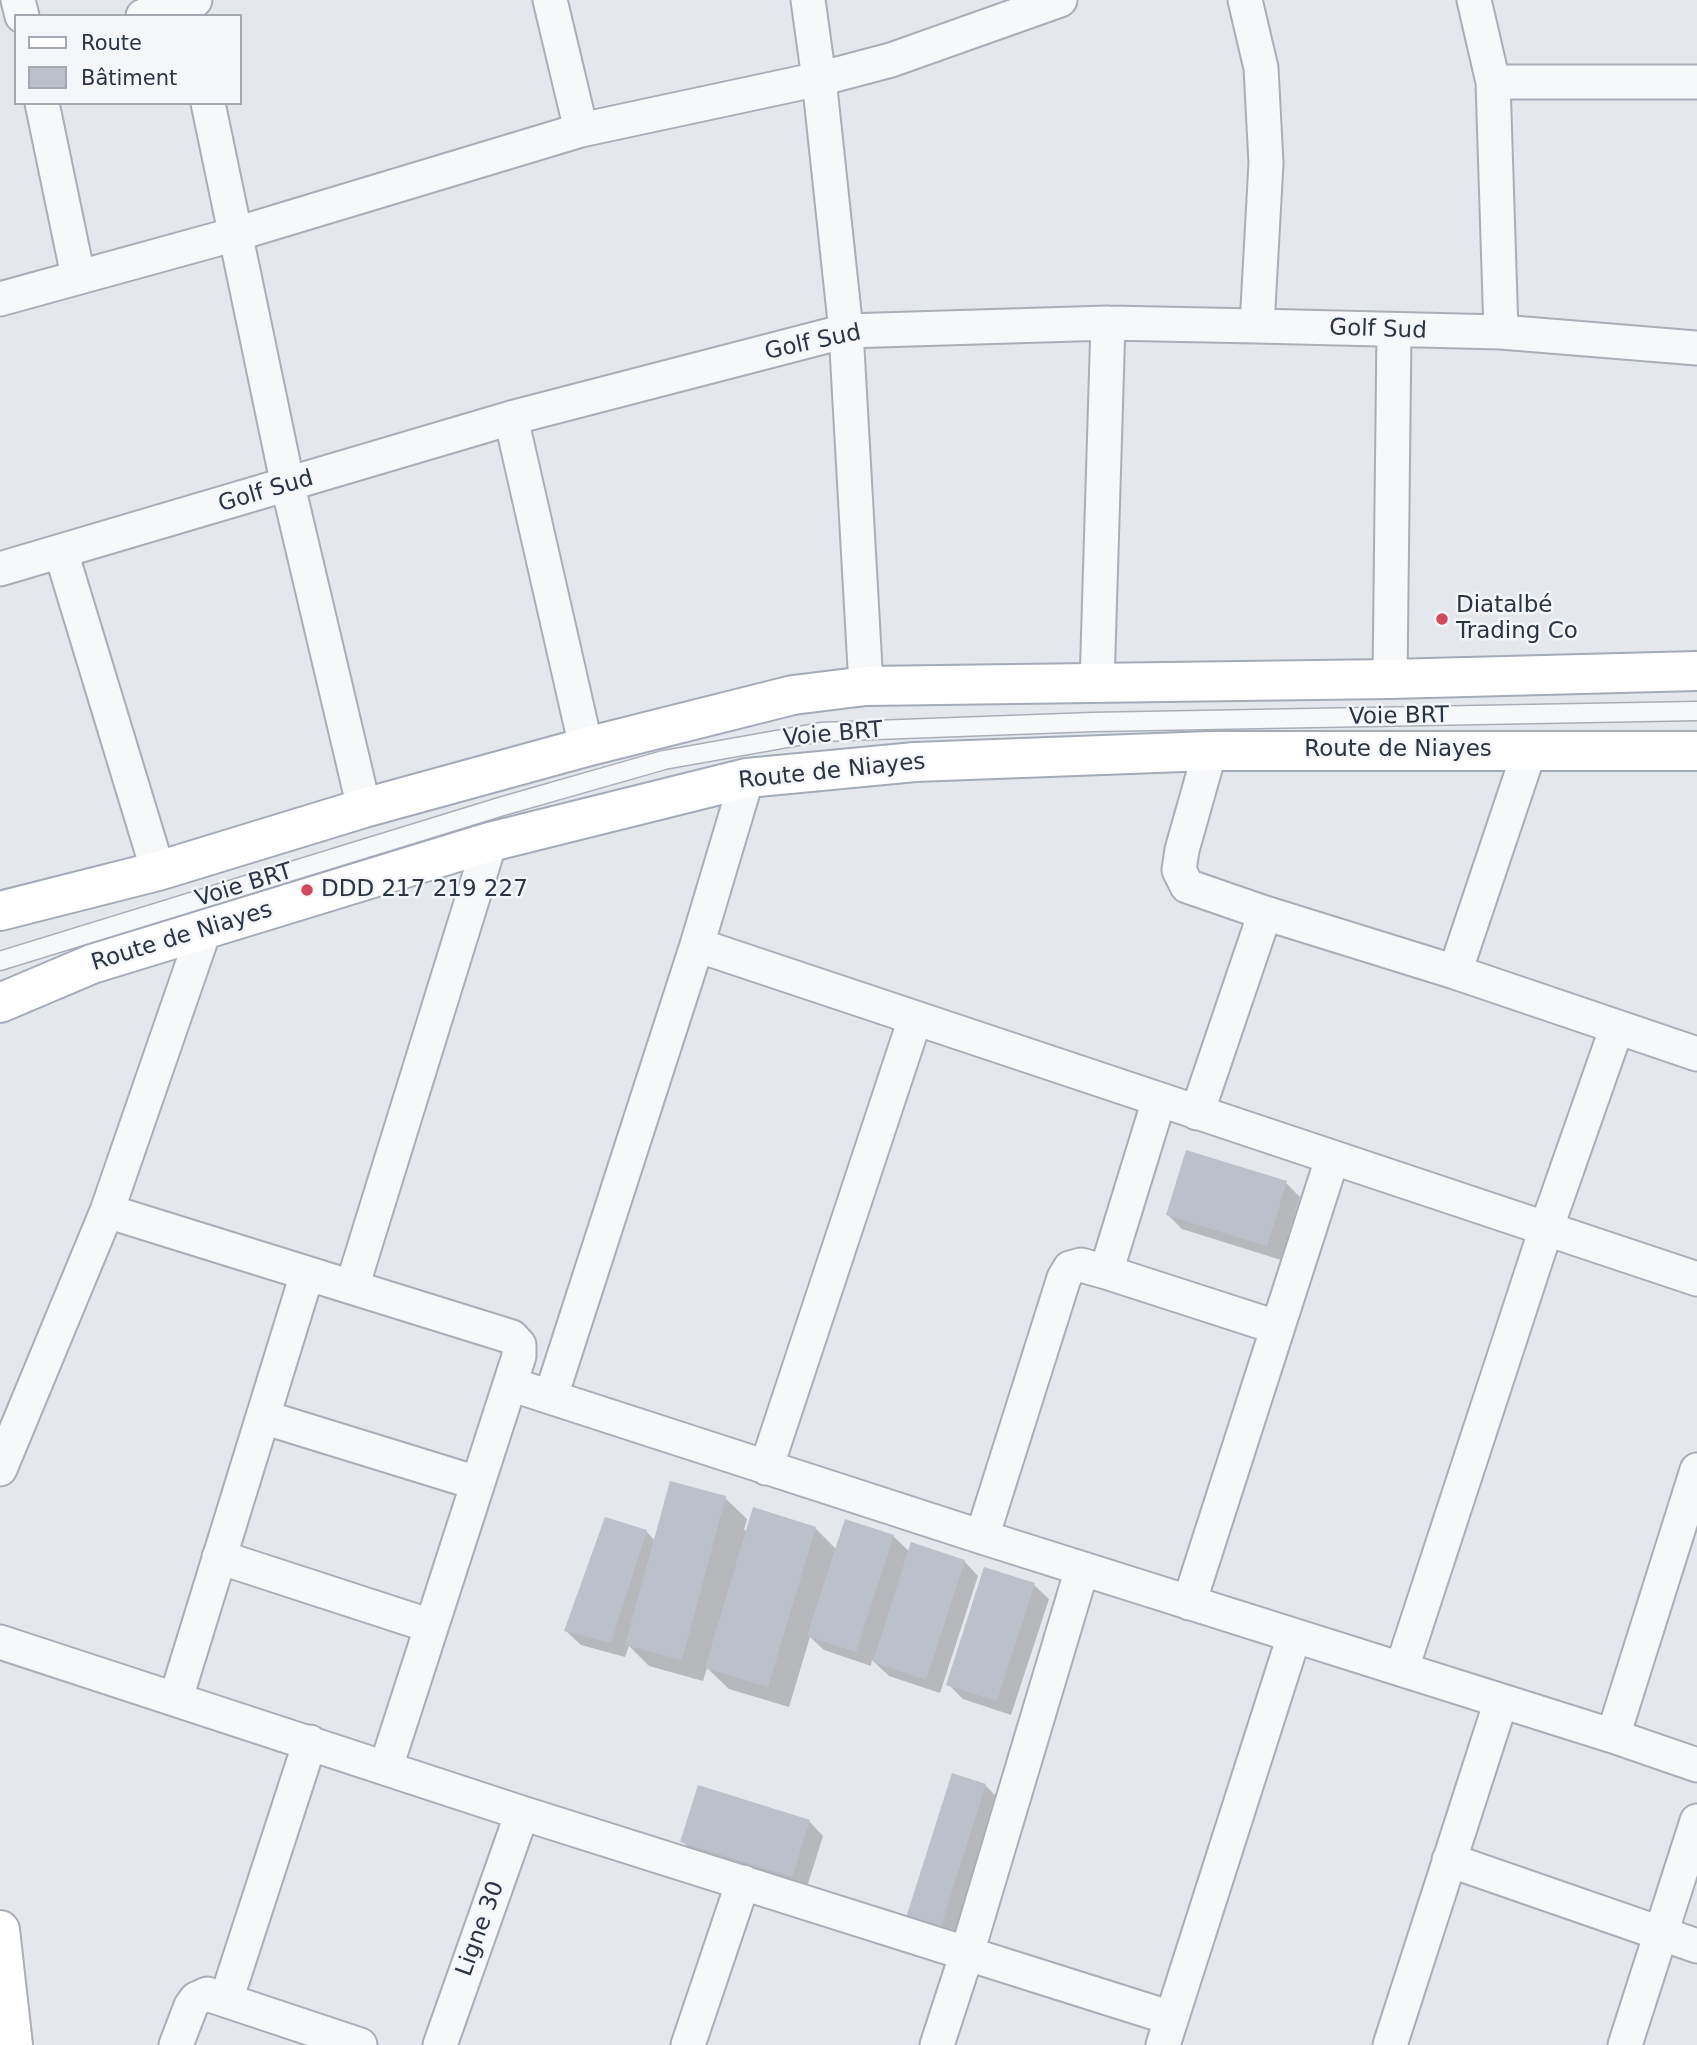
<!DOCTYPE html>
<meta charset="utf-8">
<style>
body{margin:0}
#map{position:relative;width:1697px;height:2045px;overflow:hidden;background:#e4e7ec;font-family:"DejaVu Sans",sans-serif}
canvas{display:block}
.legend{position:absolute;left:14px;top:14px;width:228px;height:91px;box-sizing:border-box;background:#f4f6f9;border:2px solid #a4a8b1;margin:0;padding:9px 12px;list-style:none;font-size:21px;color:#2b3445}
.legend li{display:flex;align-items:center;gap:14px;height:35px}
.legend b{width:35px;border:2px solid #a4a8b1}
</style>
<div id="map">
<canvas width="1697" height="2045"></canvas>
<ul class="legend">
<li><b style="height:9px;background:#fff"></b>Route</li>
<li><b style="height:19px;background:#bbc0ca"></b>Bâtiment</li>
</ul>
</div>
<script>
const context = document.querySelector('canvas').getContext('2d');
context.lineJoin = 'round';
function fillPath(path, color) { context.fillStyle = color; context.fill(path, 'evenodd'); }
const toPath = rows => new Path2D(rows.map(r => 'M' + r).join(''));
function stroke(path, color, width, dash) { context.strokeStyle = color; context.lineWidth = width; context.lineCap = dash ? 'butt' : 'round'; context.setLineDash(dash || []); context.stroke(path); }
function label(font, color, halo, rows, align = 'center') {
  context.font = font + ' "DejaVu Sans",sans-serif'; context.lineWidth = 5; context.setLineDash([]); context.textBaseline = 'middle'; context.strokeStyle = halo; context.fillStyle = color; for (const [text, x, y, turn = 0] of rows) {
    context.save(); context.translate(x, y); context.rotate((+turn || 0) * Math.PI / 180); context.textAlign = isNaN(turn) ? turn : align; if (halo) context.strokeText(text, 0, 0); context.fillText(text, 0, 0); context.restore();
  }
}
const shadow = toPath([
 [1286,1183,1300,1197,1281,1260,1182,1229,1168,1215],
 [725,1498,747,1519,744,1530,747,1531,815,1528,837,1550,893,1536,910,1552,964,1561,978,1576,940,1693,889,1676,872,1660,871,1666,824,1650,810,1637,789,1707,729,1689,707,1668,703,1681,649,1666,629,1646,625,1657,581,1645,566,1631,606,1519,647,1532,655,1541],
 [1034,1585,1049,1599,1011,1715,963,1699,948,1684],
 [985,1785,1000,1800,953,1948,920,1938],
 [809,1821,823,1836,806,1890,697,1856,682,1841]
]);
const building = toPath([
 [1186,1150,1287,1181,1267,1246,1166,1215],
 [670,1481,726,1496,682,1660,625,1645],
 [753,1507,816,1527,768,1687,705,1668],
 [605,1517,647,1530,611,1643,564,1631],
 [845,1519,894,1535,856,1652,807,1636],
 [911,1542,965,1560,926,1680,873,1662],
 [984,1567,1035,1583,997,1701,946,1685],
 [952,1773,986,1784,938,1935,904,1924],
 [698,1785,810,1820,792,1877,680,1842]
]);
const lane = toPath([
 [0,961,503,806,664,760,821,732,1093,722,1697,711]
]);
const street = toPath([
 [18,0,22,16],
 [550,0,581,130],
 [808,0,819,79,846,331,866,686],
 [1245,0,1261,68,1266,163,1257,326],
 [1474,0,1493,82,1501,332],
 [143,16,195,0],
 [1493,82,1697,82],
 [42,103,78,276],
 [208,103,288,486,364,808],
 [0,299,236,234,581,130,819,79,891,60,1060,0],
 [511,418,586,747],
 [61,552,158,871],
 [0,569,511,418,846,331,1108,323,1257,326,1501,332,1697,348],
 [1390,679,1394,331],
 [1097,684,1108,323],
 [1210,751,1182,850,1179,870,1187,886,1265,913,1455,972,1697,1054],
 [697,945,1697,1279],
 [1455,972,1530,749],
 [1197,1113,1265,913],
 [107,1211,512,1337,519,1345,519,1356,386,1767],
 [1106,1272,1159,1100],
 [352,1287,490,842],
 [510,1384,982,1537,1613,1736,1697,1765],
 [551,1396,697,945,747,778],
 [263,1417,477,1483],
 [766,1468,915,1019],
 [0,1469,107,1211,204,931],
 [982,1537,1064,1278,1070,1268,1081,1265,1106,1272,1276,1327],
 [219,1557,431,1626],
 [1189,1603,1332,1159],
 [0,1642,522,1813,1171,2018],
 [1402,1668,1546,1229,1617,1027],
 [176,1698,307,1274],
 [1613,1736,1697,1470],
 [1449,1860,1697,1946],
 [226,2000,310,1742],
 [176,2045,191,2006,196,1999,207,1994,360,2045],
 [440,2045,522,1813],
 [688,2045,743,1882],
 [937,2045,967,1953,1082,1569],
 [1163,2045,1294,1636],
 [1390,2045,1501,1701],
 [1625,2045,1697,1821]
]);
const secondary = toPath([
 [0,1930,13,2045]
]);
const primary = toPath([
 [0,911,158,871,364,808,586,747,793,695,866,686,1390,679,1697,671],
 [0,1003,92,964,490,842,747,778,915,762,1210,751,1697,751]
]);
const markers = [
 [1442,619,7,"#d1495b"],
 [307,890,7,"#d1495b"]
];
const streetNames = [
 ["Golf Sud",1378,330,2],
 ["Golf Sud",813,343,-12],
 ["Golf Sud",266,492,-16],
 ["Voie BRT",1399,717,-1],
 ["Voie BRT",833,735,-5],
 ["Route de Niayes",1398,750],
 ["Route de Niayes",832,772,-6],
 ["Voie BRT",244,886,-17],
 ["Route de Niayes",182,937,-17],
 ["Ligne 30",481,1929,-70]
];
const poiNames = [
 ["Diatalbé",1456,606],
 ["Trading Co",1456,632],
 ["DDD 217 219 227",321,890]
];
fillPath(shadow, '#0003');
fillPath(building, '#bbc0ca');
stroke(lane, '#a9aeb7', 21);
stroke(street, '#a9aeb7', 37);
stroke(secondary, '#a9aeb7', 42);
stroke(primary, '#a3abb8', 42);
stroke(lane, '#f7f8fa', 18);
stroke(street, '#f7f8fa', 33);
stroke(secondary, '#fff', 38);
stroke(primary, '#fff', 38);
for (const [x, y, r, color] of markers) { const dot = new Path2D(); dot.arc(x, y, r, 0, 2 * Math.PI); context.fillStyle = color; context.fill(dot); stroke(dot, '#f4f6f9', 2.5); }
label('23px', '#2b3445', '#f4f6f9', streetNames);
label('23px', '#2b3445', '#f4f6f9', poiNames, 'left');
</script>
